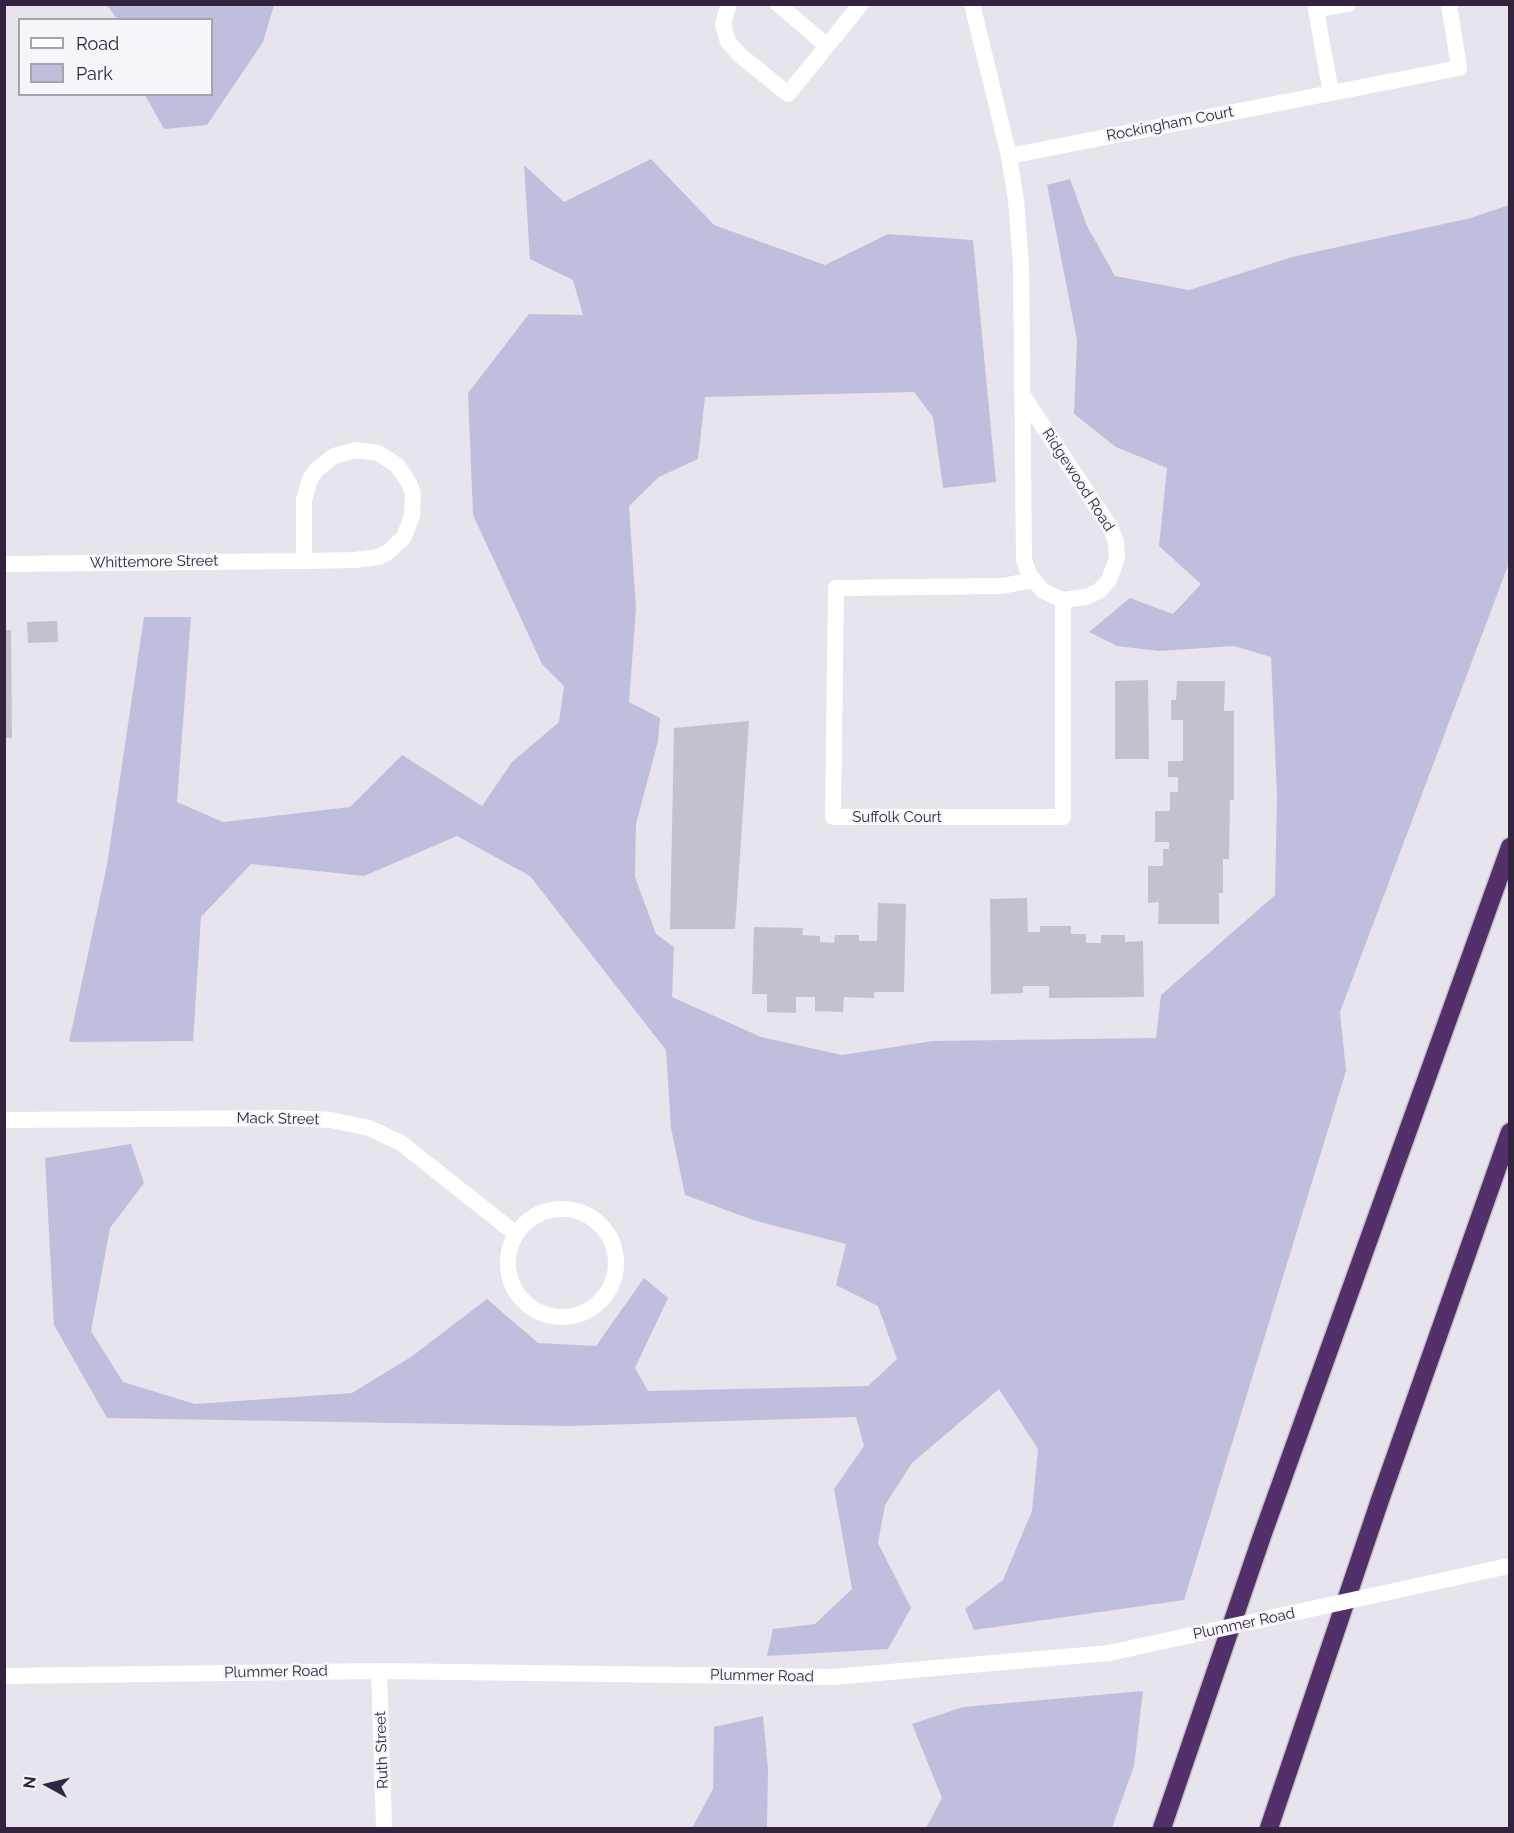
<!DOCTYPE html>
<style>
body{margin:0}
#map{position:relative;width:1514px;height:1833px;overflow:hidden;background:#e7e4ed;font-family:Raleway,sans-serif}
canvas{display:block}
.frame{position:absolute;inset:0;border:6px solid #32243e;pointer-events:none}
.legend{position:absolute;left:18px;top:18px;width:195px;height:78px;box-sizing:border-box;background:#f6f5f9;border:2px solid #a8a1ae;margin:0;padding:8px 10px;list-style:none;font-size:18px;color:#32243e}
.legend li{display:flex;align-items:center;gap:12px;height:30px}
.legend b{width:30px;border:2px solid #a8a1ae}
.north{position:absolute;left:18px;top:1755px;width:60px;height:60px;-webkit-text-stroke:4px #f6f5f9;paint-order:stroke;rotate:278deg;font-size:16px;font-weight:700;line-height:24px;text-align:center;color:#32243e}
.north::after{content:'';display:block;margin:auto;width:21px;height:27px;background:#32243e;clip-path:polygon(50% 0,100% 100%,50% 72%,0 100%)}
</style>
<div id="map">
<canvas width="1514" height="1833"></canvas>
<div class="frame"></div>
<ul class="legend">
<li><b style="height:8px;background:#fff"></b>Road</li>
<li><b style="height:16px;background:#c0bedd"></b>Park</li>
</ul>
<div class="north">N</div>
</div>
<script>
const context = document.querySelector('canvas').getContext('2d');
context.lineJoin = 'round';
function fillPath(path, color) { context.fillStyle = color; context.fill(path, 'evenodd'); }
const toPath = rows => new Path2D(rows.map(r => 'M' + r).join(''));
function stroke(path, color, width, dash) { context.strokeStyle = color; context.lineWidth = width; context.lineCap = dash ? 'butt' : 'round'; context.setLineDash(dash || []); context.stroke(path); }
function label(font, color, halo, rows, align = 'center') {
  context.font = font + ' Raleway,sans-serif'; context.lineWidth = 5; context.setLineDash([]); context.textBaseline = 'middle'; context.strokeStyle = halo; context.fillStyle = color; for (const [text, x, y, turn = 0] of rows) {
    context.save(); context.translate(x, y); context.rotate((+turn || 0) * Math.PI / 180); context.textAlign = isNaN(turn) ? turn : align; if (halo) context.strokeText(text, 0, 0); context.fillText(text, 0, 0); context.restore();
  }
}
const green = toPath([
 [107,5,274,5,263,42,207,125,164,129,145,95,212,94,212,20,117,19],
 [651,159,714,225,825,265,888,234,973,240,996,482,943,488,933,417,914,392,705,397,698,459,659,477,629,506,636,608,629,702,660,718,658,741,636,824,635,877,656,934,674,947,672,997,761,1037,842,1055,933,1041,1156,1038,1161,995,1275,895,1277,796,1271,657,1234,646,1159,651,1117,646,1089,632,1130,598,1173,614,1201,584,1159,546,1167,468,1116,447,1074,414,1077,340,1047,185,1070,179,1087,226,1115,276,1189,290,1292,257,1471,218,1509,205,1509,563,1340,1012,1346,1071,1184,1600,974,1630,965,1609,1003,1580,1032,1511,1038,1449,999,1389,912,1463,885,1505,878,1543,911,1608,888,1649,767,1656,773,1629,815,1624,852,1589,834,1489,864,1446,856,1417,569,1426,107,1418,54,1325,45,1158,131,1144,144,1183,110,1228,91,1331,123,1382,195,1404,352,1393,411,1357,487,1299,538,1343,596,1346,644,1278,668,1298,635,1368,648,1391,868,1386,897,1359,878,1306,836,1285,846,1244,756,1221,685,1195,671,1128,666,1050,530,876,457,836,364,876,251,864,201,917,193,1041,69,1042,107,865,144,617,191,617,177,802,223,822,350,807,402,755,482,806,512,762,559,722,564,686,542,664,473,515,468,393,529,314,583,315,573,280,530,259,524,165,564,202],
 [1143,1691,1134,1766,1112,1828,926,1828,942,1798,912,1724,963,1707],
 [763,1716,768,1769,767,1828,692,1828,713,1789,714,1727]
]);
const building = toPath([
 [57,621,58,642,28,643,27,622],
 [4,630,11,630,12,738,4,738],
 [1148,680,1149,759,1115,759,1115,681],
 [1177,681,1225,681,1224,711,1234,711,1234,800,1230,800,1229,859,1223,859,1223,893,1219,893,1219,924,1158,924,1159,902,1148,903,1148,866,1163,866,1163,849,1169,849,1169,842,1155,842,1155,811,1170,811,1170,792,1178,792,1178,777,1168,777,1168,761,1183,761,1183,720,1171,720,1171,700,1176,700],
 [749,721,735,929,670,929,674,728],
 [1027,898,1028,932,1040,932,1040,926,1071,926,1071,934,1086,934,1086,943,1101,943,1101,935,1125,935,1125,942,1143,941,1144,997,1049,998,1049,986,1023,986,1023,993,991,994,990,899],
 [878,903,906,904,904,992,874,992,874,998,844,997,843,1012,815,1011,815,997,796,997,796,1013,767,1012,767,994,752,994,754,927,803,928,802,935,820,936,820,942,834,943,835,935,859,935,859,941,877,941]
]);
const minor = toPath([
 [729,4,723,24,728,42,741,56,788,94,861,4],
 [778,4,827,46],
 [972,4,1009,156,1016,200,1021,264,1024,560,1029,574,1043,591,1063,600,1086,597,1099,591,1109,580,1117,558,1116,542,1110,527,1023,396],
 [1331,93,1316,10,1348,4],
 [1009,156,1459,68,1449,4],
 [4,564,304,561,355,560,378,557,388,552,404,537,412,516,413,494,409,483,397,465,378,453,356,450,334,456,316,470,310,479,304,500,304,561],
 [1033,580,1002,586,836,588,833,817,1063,817,1063,600],
 [4,1120,290,1118,331,1120,369,1128,401,1143,516,1234],
 '508 1263a54 54 0 1 1 108 0a54 54 0 1 1-108 0Z',
 [379,1671,384,1828],
 [4,1676,379,1671,832,1677,1109,1653]
]);
const motorway = toPath([
 [1162,1828,1262,1536,1510,847],
 [1269,1828,1380,1500,1510,1132]
]);
const minorBridge = toPath([
 [1109,1653,1504,1567]
]);
const streetNames = [
 ["Rockingham Court",1170,124,-11],
 ["Ridgewood Road",1078,480,57],
 ["Whittemore Street",154,562,-1],
 ["Suffolk Court",897,817],
 ["Mack Street",278,1119,1],
 ["Plummer Road",1244,1624,-12],
 ["Plummer Road",276,1672,-1],
 ["Plummer Road",762,1676,1],
 ["Ruth Street",382,1750,-92]
];
fillPath(green, '#c0bedd');
fillPath(building, '#c5c0ce');
stroke(motorway, '#c6c2c9', 21);
stroke(minor, '#fff', 16);
stroke(motorway, '#53306a', 18);
stroke(minorBridge, '#fff', 16);
label('15px', '#32243e', '#f6f5f9', streetNames);
</script>
